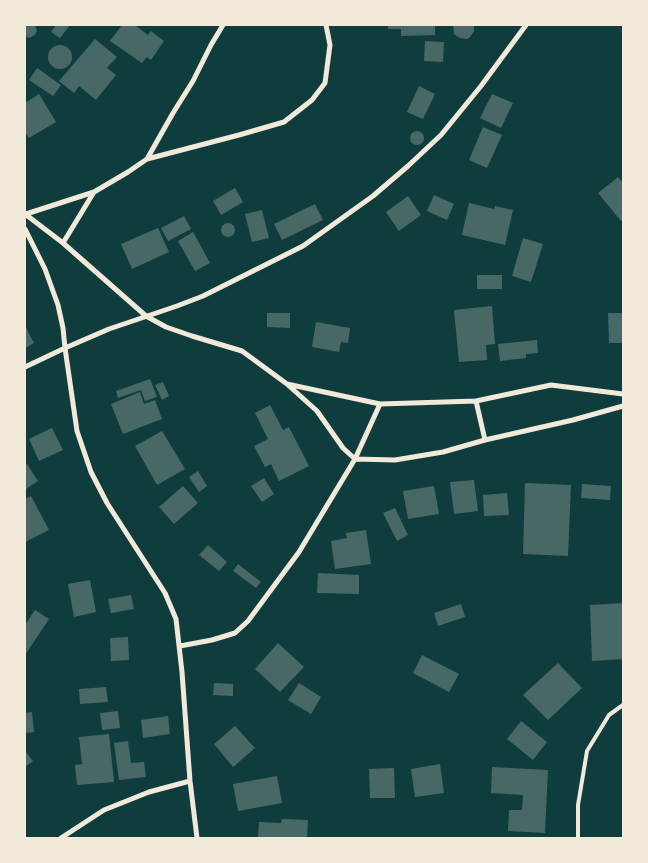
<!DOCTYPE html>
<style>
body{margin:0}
#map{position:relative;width:648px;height:863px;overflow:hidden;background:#0f3d3e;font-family:Signika,sans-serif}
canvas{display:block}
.frame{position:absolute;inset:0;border:26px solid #f1e9da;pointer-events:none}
</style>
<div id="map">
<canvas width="648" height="863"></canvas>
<div class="frame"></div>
</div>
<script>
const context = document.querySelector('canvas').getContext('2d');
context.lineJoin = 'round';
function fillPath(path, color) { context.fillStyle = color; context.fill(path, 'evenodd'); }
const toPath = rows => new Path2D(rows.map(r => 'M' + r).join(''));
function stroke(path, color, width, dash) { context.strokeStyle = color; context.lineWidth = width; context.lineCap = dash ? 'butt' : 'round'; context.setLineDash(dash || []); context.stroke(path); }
const building = toPath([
 [25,25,35,25,37,31,35,35,29,38,25,36],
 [56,25,70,25,60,38,51,32],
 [122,25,135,25,148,35,151,31,164,41,151,60,147,57,142,63,110,41],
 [388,25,435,25,435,35,401,36,401,29,388,29],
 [453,25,474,25,474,31,470,37,467,39,460,38,454,34],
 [95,39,117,57,107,68,116,75,96,100,79,86,74,93,59,81],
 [425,41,444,42,443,62,424,61],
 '48 57a12 12 0 1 1 24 0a12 12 0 1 1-24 0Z',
 [37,68,61,85,53,96,29,80],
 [419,86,435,94,423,119,407,112],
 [39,94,56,122,29,138,25,133,25,103],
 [492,94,513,103,501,128,480,118],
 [483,127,502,135,487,168,469,160],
 '410 138a7 7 0 1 1 14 0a7 7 0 1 1-14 0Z',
 [618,177,623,183,623,220,621,221,598,193],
 [235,188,243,202,221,215,213,201],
 [434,195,454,204,447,220,427,211],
 [408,196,421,215,399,231,386,212],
 [469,203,494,209,495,206,513,210,505,245,462,235],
 [315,204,323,220,282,240,274,224],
 [262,210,269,238,252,242,245,214],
 [184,216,191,229,168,241,161,228],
 '221 230a7 7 0 1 1 14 0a7 7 0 1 1-14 0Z',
 [158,228,169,252,132,269,121,244],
 [193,232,210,263,195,271,178,241],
 [523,238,543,244,531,282,512,276],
 [477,275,502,275,502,289,477,289],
 [492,306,495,344,486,345,487,360,459,362,454,310],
 [267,313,290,313,290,328,267,327],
 [608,313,623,313,623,343,609,343],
 [316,322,350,328,348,343,341,342,339,352,312,347],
 [25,326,34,343,25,348],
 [537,340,538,353,526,354,526,358,500,361,498,344],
 [150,379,157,397,145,401,141,390,118,398,116,391],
 [163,382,169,396,162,400,155,385],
 [140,392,144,404,155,400,162,419,123,434,111,404],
 [270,405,283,430,289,427,309,466,279,481,271,464,265,467,254,446,268,439,255,413],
 [52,428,63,450,39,461,29,439],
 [162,431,185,469,157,485,135,446],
 [27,464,38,481,26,489,25,487,25,465],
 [198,471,207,486,199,492,189,477],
 [264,478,274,494,262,502,251,486],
 [474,480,478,511,454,514,450,482],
 [525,483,571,485,568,556,523,554],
 [582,484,611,486,610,500,581,498],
 [183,486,198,503,174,524,159,507],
 [434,486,439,514,408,519,403,491],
 [507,493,509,515,484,516,483,495],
 [31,496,49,530,25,542,25,499],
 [395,508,408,535,397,541,383,513],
 [366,530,371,564,335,569,331,541,347,538,346,533],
 [208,545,227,562,219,571,199,555],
 [238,564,261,582,256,588,233,571],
 [318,573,359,575,359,594,317,593],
 [90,580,96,612,74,617,68,584],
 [131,595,134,609,111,613,108,599],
 [623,603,623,659,592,661,590,605],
 [461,604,465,617,438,626,434,613],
 [35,610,49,619,25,655,25,625],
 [128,637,129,660,111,661,110,638],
 [278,643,304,667,280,692,255,669],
 [422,655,459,674,449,692,413,673],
 [558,663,582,688,548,720,523,695],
 [214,683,233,684,233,696,213,695],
 [299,683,321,697,311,714,288,700],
 [106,687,108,702,80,704,79,689],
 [118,711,120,728,102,730,100,713],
 [32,712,34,732,25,733,25,713],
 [168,716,170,734,143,738,141,720],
 [521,721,547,742,533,760,507,739],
 [235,726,255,748,233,767,214,744],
 [109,734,114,782,77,785,75,765,82,764,79,737],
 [128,741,131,763,144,762,146,777,119,780,114,743],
 [25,751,33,761,25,767],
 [440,764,444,793,415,797,411,769],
 [492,767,548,770,545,833,508,831,509,810,522,810,523,795,491,793],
 [394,768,395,798,370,798,369,769],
 [277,776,282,803,238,811,233,784],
 [282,819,308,820,307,838,258,838,259,822,281,823]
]);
const service = toPath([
 [578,838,578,805,587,751,609,715,623,705]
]);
const minor = toPath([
 [223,25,211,45,193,81,173,113,147,159,239,135,284,122,312,100,325,83,330,45,326,25],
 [25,214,63,243,146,316,166,327,192,336,242,351,287,384,380,404,476,401,551,385,623,394],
 [26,214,94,192],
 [25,229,45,269,58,305,63,328,65,348,77,431,91,472,107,503,165,593,176,619,182,672,190,781,197,838],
 [63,243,94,192,128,172,147,159],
 [25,367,65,348,109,329,177,306,203,296,303,246,373,196,408,166,441,135,481,86,526,25],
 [287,384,317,411,343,448,355,459,395,460,443,452,485,440,573,420,623,406],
 [476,401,485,440],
 [180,646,212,640,235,633,248,621,299,552,355,459,380,404],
 [61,838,104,810,149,792,190,781]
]);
fillPath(building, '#486865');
stroke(service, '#f1e9da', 4);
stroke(minor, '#f1e9da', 5);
</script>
